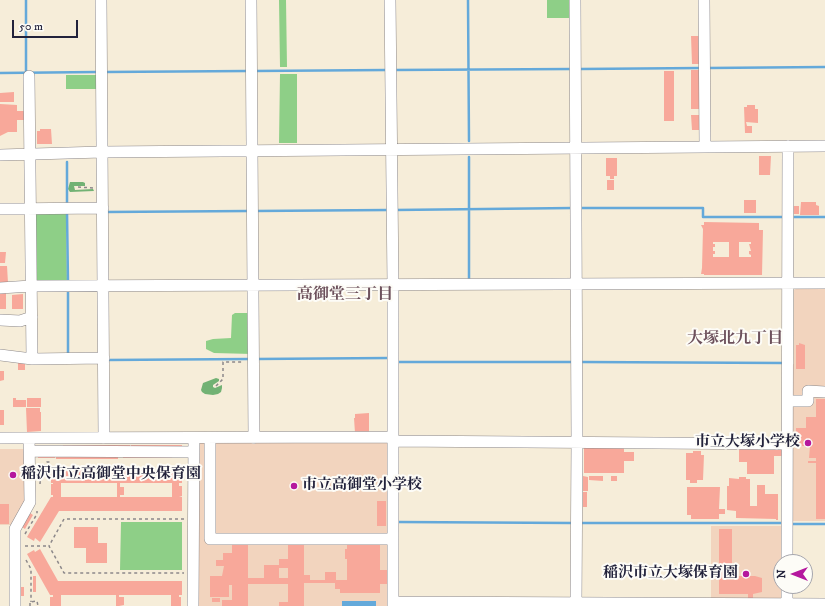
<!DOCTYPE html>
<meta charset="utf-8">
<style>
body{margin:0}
#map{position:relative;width:825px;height:606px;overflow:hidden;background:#f6edd9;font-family:"IM FELL DW Pica",serif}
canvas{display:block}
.north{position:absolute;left:773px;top:554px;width:40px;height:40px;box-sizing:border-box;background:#fdfcf7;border:1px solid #a5a5ac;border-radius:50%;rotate:270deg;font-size:11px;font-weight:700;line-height:16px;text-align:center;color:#22223b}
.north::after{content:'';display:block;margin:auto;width:14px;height:18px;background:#b5179e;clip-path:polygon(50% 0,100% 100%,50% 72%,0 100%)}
.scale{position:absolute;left:12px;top:20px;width:66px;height:18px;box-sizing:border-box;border:2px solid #22223b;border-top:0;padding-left:5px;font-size:12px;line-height:14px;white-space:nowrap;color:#22223b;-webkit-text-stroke:3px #fdfcf7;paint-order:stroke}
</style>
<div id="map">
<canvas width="825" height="606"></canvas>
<div class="north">N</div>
<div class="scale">50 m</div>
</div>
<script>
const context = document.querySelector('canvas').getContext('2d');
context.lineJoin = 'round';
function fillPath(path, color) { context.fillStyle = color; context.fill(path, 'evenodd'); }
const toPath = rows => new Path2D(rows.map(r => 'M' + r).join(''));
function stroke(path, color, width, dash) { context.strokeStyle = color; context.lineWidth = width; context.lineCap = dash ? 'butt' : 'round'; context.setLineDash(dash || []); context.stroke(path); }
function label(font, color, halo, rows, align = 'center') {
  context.font = font + ' "IM FELL DW Pica","Noto Serif JP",serif'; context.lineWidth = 4; context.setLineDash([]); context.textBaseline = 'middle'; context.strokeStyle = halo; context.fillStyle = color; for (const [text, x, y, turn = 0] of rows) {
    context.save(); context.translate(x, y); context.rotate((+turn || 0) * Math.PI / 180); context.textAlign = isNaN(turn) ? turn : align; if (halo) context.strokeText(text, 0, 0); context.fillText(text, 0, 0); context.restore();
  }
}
const built = toPath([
 [796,289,825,289,825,521,792,521,792,364,794,364,794,290],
 [199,440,389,440,389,606,199,606],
 [0,449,25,449,25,501,13,525,0,525],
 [711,526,783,526,784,562,781,562,781,586,784,586,784,596,780,600,711,599]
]);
const green = toPath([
 [279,0,286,0,287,67,280,67],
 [547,0,572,0,572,18,547,18],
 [280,74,297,74,297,143,279,143],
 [66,75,99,75,99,89,66,89],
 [34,214,66,214,67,284,36,285],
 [235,313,251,313,252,354,214,353,206,349,206,341,213,339,231,338,232,315],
 [121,522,182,522,182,570,120,570]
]);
const forest = toPath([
 [70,182,83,182,85,183,85,186,74,186,75,190,93,189,94,191,70,192,68,189],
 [216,378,219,379,219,381,213,385,213,387,215,388,222,385,222,388,221,392,218,394,213,395,205,394,202,392,201,390,203,383]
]);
const water = toPath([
 [342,601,376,601,376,606,342,606]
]);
const stream = toPath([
 [26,0,26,73],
 [468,0,469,141],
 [708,68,825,67],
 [580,69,701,68],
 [393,70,572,69],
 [254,71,387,70],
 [105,72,248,71],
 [0,73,97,72],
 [469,157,469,281],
 [67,162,67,205],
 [580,208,703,208,703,217,785,217],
 [395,210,573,208],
 [255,211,388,210],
 [67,212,68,283],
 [106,212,249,211],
 [792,217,825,217],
 [68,290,68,354],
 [256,359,389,358],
 [107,360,250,359],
 [397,362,573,362],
 [581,362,784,363],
 [398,522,572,523],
 [580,523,783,523],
 [791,524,825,524]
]);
const building = toPath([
 [691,36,700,36,700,60,699,60,699,64,692,64],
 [691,70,703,70,701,109,691,109],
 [664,71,674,71,674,121,664,121],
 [14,92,14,102,0,102,0,93],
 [0,104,17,105,17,111,24,111,24,120,17,120,17,132,8,132,0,136],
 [747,105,755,105,755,109,758,109,758,123,746,122,747,126,752,126,752,133,745,133,744,107,747,107],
 [691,115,702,115,702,130,692,130],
 [40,129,51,129,52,144,37,144,37,131,40,131],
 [759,156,771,156,770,175,759,175],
 [606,158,617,158,617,176,614,176,614,179,610,179,610,176,606,176],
 [607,180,614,180,614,190,607,190],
 [744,200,756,200,756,213,744,213],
 [801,202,816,202,816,205,819,206,819,215,800,215],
 [792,206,799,206,799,214,792,214],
 [704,222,759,223,759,230,763,230,762,275,704,275,704,274,701,274,702,268,703,229,701,225,704,225],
 [713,242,729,242,729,257,713,257,713,254,715,254,715,251,713,251,713,247,715,247,715,244,713,244],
 [739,242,751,242,751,244,749,244,751,251,749,251,749,254,751,255,751,257,739,257],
 [0,252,6,252,5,263,0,263],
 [0,266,7,266,8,283,0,283],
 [0,293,6,293,6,309,0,309],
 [23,294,23,309,12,309,12,295],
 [799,343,805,345,805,369,796,369,796,345,799,345],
 [18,363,25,363,25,370,18,370],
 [0,371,4,371,4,380,0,381],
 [13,398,16,398,16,400,26,400,26,407,13,407],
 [27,398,41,398,41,407,27,407],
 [816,399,825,399,825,519,816,519,816,463,808,463,808,461,816,461,816,458,809,458,810,446,796,446,796,428,806,428,806,417,816,417],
 [26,408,40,408,40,412,41,412,41,431,27,432],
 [0,410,4,410,4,425,0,425],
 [369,413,369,433,355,433,354,418,355,418,355,414],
 [63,445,130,445,130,449,63,449],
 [131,445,182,445,182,449,131,449],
 [584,447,624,447,624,452,634,452,634,461,624,461,624,473,584,473],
 [748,447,758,448,758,450,773,450,773,448,782,448,782,456,774,456,774,474,747,474,747,462,739,462,739,449,748,449],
 [693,451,701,451,701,455,704,455,703,480,697,480,697,483,690,483,690,480,686,480,686,453,693,453],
 [38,454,55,454,55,458,38,458],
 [56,454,118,454,118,459,56,459],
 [123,455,172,455,172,458,123,458],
 [51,470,182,470,182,483,179,483,179,486,182,486,182,496,179,497,182,497,182,511,59,511,40,542,35,538,34,541,27,537,51,497,53,497,53,495,51,495,51,484,53,484,53,483,51,483],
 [61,483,117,483,117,497,61,497],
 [120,483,172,483,172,497,120,497,120,495,124,495,124,487,120,487],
 [583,476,588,477,588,491,583,491],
 [589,476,603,476,603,481,589,480],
 [611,476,617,476,617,481,611,481],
 [739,477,746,477,746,479,750,479,750,506,757,506,757,485,765,485,765,494,778,494,778,520,776,520,776,519,736,518,736,511,727,510,727,486,729,486,729,478,739,479],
 [687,487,720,487,719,509,725,509,725,514,719,514,719,519,691,519,691,515,687,515],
 [583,492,587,492,587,507,583,507],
 [377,501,386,501,386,526,377,526],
 [0,504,9,504,9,524,0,524],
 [30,513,33,515,25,529,22,527],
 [74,527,98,527,98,543,107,543,107,563,86,563,86,548,74,548],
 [719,529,732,529,732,576,755,576,762,578,762,592,753,594,753,599,748,599,748,594,719,594],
 [232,541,248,541,248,578,264,578,264,565,279,565,279,559,288,559,288,542,304,542,304,575,310,575,310,580,325,580,325,572,336,572,336,580,347,580,347,559,345,559,345,549,347,549,347,544,380,543,380,570,387,570,387,584,380,584,380,593,340,593,340,589,335,589,335,583,304,583,304,606,279,606,279,602,288,602,288,584,248,584,248,606,222,606,222,600,232,600,232,585,229,585,229,597,210,597,210,576,222,576,224,566,216,566,216,560,223,560,223,553,232,553],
 [279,568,288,568,288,578,279,578],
 [40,549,58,581,182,581,182,595,179,595,179,597,181,597,181,606,171,606,171,595,119,595,119,597,124,597,124,605,119,606,116,606,116,595,61,595,61,606,50,606,50,597,53,597,53,595,50,595,27,554,34,550,35,552],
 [33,576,36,576,36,592,33,592],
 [19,587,24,587,24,596,19,596],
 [212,598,220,598,220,602,212,602]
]);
const path = toPath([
 [78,187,93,188],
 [216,386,223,379,223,362,243,362],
 [40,484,41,468,47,462,52,462],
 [184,519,64,519,49,546,64,573,184,573],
 [25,534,37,514,37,511],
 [25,546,49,546],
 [26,560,31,569,31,602],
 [30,606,30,602,37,601,38,606]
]);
const minor = toPath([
 [101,0,104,438],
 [251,0,254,438],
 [390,0,393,285,393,606],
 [575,0,577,442,576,606],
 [704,0,705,147],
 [29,76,32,359],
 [0,155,102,152,825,146],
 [0,209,103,208],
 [0,288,31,286,825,283],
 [0,320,20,321,32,317],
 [0,355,32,359,104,358],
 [788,401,808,401,808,391,825,392],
 [0,438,393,437],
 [210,438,210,539,393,539],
 [393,441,788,444],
 [30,451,194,452],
 [787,562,788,146],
 [393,602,825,604],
 [15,606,15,529,30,502,29,438],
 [193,606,194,438],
 [787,606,787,586]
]);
const markers = [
 [808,443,4,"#b5179e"],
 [13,475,4,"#b5179e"],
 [294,486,4,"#b5179e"],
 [746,574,4,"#b5179e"]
];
const poiNames = [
 ["市立大塚小学校",800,443],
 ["稲沢市立高御堂中央保育園",21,475,"left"],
 ["市立高御堂小学校",302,486,"left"],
 ["稲沢市立大塚保育園",738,574]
];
const neighbourhoodNames = [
 ["高御堂三丁目",345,296],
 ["大塚北九丁目",735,340]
];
fillPath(built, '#f2d4be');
fillPath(green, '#8ecf87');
fillPath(forest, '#72b274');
fillPath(water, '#64a9da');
stroke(stream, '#64a9da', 2.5);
fillPath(building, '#f8a89a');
stroke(minor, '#8c888a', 12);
stroke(path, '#8c888a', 1.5, [3, 3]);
stroke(minor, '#fff', 11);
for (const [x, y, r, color] of markers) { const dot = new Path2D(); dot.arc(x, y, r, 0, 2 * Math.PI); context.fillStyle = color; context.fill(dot); stroke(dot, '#fdfcf7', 1.5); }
label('bold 15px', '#22223b', '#fdfcf7', poiNames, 'right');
label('bold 16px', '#6d515c', '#fdfcf7', neighbourhoodNames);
</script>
